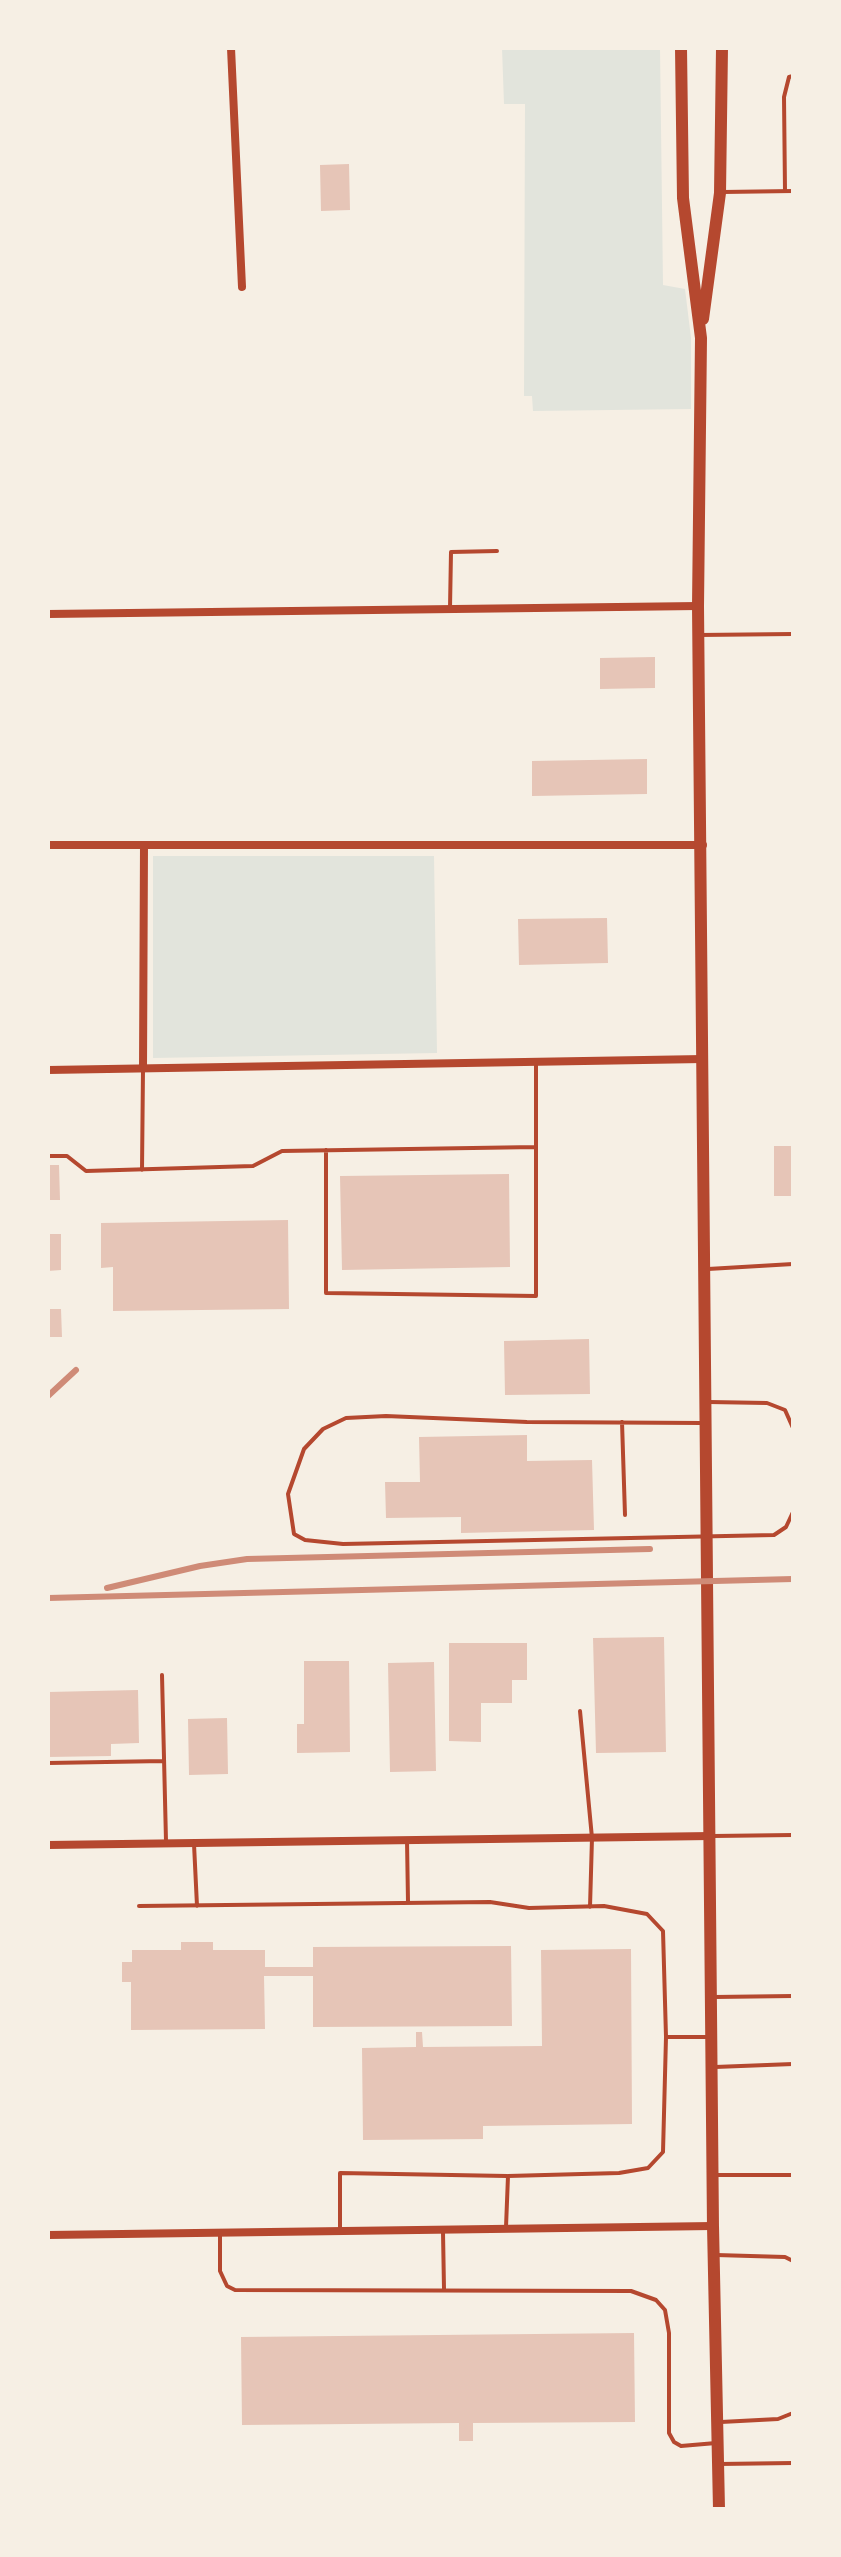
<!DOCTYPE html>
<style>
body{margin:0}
#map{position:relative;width:841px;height:2557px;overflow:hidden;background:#f6efe4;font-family:"Work Sans",sans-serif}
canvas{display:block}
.frame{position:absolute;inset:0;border:50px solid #f6efe4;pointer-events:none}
</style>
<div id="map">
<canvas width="841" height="2557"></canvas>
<div class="frame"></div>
</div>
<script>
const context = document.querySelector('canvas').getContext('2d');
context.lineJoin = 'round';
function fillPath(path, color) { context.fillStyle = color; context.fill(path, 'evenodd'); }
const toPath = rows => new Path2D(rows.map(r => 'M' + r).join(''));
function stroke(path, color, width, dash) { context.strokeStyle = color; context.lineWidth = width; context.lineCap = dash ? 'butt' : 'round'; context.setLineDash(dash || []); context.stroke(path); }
const green = toPath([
 [502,48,660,48,663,285,685,289,691,338,691,409,533,411,532,396,524,396,525,104,504,104],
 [153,856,434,856,437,1053,153,1058]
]);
const building = toPath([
 [349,164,350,210,321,211,320,165],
 [655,657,655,688,600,689,600,658],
 [647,759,647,794,532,796,532,761],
 [607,918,608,963,519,965,518,919],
 [774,1146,793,1146,793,1196,774,1196],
 [48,1165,59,1165,60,1200,48,1200],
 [509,1174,510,1267,342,1270,340,1176],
 [288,1220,289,1309,113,1311,113,1267,101,1268,101,1223],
 [48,1234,61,1234,61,1270,48,1271],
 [48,1309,61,1309,62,1337,48,1337],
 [589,1339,590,1394,505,1395,504,1341],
 [527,1435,527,1461,592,1460,594,1530,461,1533,461,1517,386,1518,385,1482,420,1482,419,1437],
 [664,1637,666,1752,596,1753,593,1638],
 [449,1643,527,1643,527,1680,512,1680,512,1703,481,1703,481,1742,449,1741],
 [304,1661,349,1661,350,1752,297,1753,297,1724,304,1724],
 [434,1662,436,1771,390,1772,388,1663],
 [138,1690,139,1743,111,1744,111,1756,48,1757,48,1692],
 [227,1718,228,1774,189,1775,188,1719],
 [181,1942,213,1942,213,1950,265,1950,265,1967,313,1967,313,1947,511,1946,512,2026,313,2027,313,1976,264,1976,265,2029,131,2030,131,1982,122,1982,122,1962,132,1962,132,1950,181,1950],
 [631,1949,632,2124,483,2126,483,2139,363,2140,362,2048,416,2047,416,2032,422,2032,423,2047,542,2046,541,1950],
 [634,2333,635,2422,473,2423,473,2441,459,2441,459,2423,242,2425,241,2337]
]);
const service = toPath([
 [785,191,784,97,789,77,793,76],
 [723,192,793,191],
 [450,608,451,552,497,551],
 [699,635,793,634],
 [326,1150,326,1293,536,1296,536,1062],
 [48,1156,67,1156,86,1171,253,1166,282,1151,536,1147],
 [142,1170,143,1069],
 [708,1269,793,1264],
 [709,1402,767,1403,785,1410,793,1428],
 [622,1422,625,1515],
 [702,1423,527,1422,386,1416,346,1418,323,1429,304,1449,288,1494,294,1534,305,1540,343,1544,774,1535,786,1527,793,1512],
 [162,1675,166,1841],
 [580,1711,592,1838,590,1907],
 [48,1763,164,1761],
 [713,1836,793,1835],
 [407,1840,408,1902],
 [194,1844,197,1906],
 [139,1906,490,1902,529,1908,604,1906,647,1914,663,1931,666,2037],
 [714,1997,793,1996],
 [715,2067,793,2064],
 [715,2175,793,2175],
 [506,2227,508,2176,619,2173,648,2168,663,2152,666,2037,709,2037],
 [340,2229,340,2173,507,2176],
 [443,2232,444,2289],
 [220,2235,220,2271,227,2286,235,2290,631,2291,656,2300,665,2310,669,2333,669,2433,674,2442,681,2446,716,2443],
 [716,2255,785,2257,793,2261],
 [721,2422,778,2419,793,2413],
 [719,2464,793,2463]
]);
const minor = toPath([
 [231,48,242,287],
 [48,614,698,606],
 [48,845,703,845],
 [143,1069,144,845],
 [48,1070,703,1059],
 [48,1845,711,1836],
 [48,2235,713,2226]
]);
const secondary = toPath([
 [681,48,683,198,701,338,698,606,713,2226,719,2509],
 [703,319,720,193,722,48]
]);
const rail = toPath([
 [48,1396,76,1370],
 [107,1588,200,1566,247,1559,650,1549],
 [48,1598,793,1579]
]);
fillPath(green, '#e2e4dc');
fillPath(building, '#e6c5b7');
stroke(service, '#b5482f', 4);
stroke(minor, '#b5482f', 8);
stroke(secondary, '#b5482f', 12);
stroke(rail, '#cf8b77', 6);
</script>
